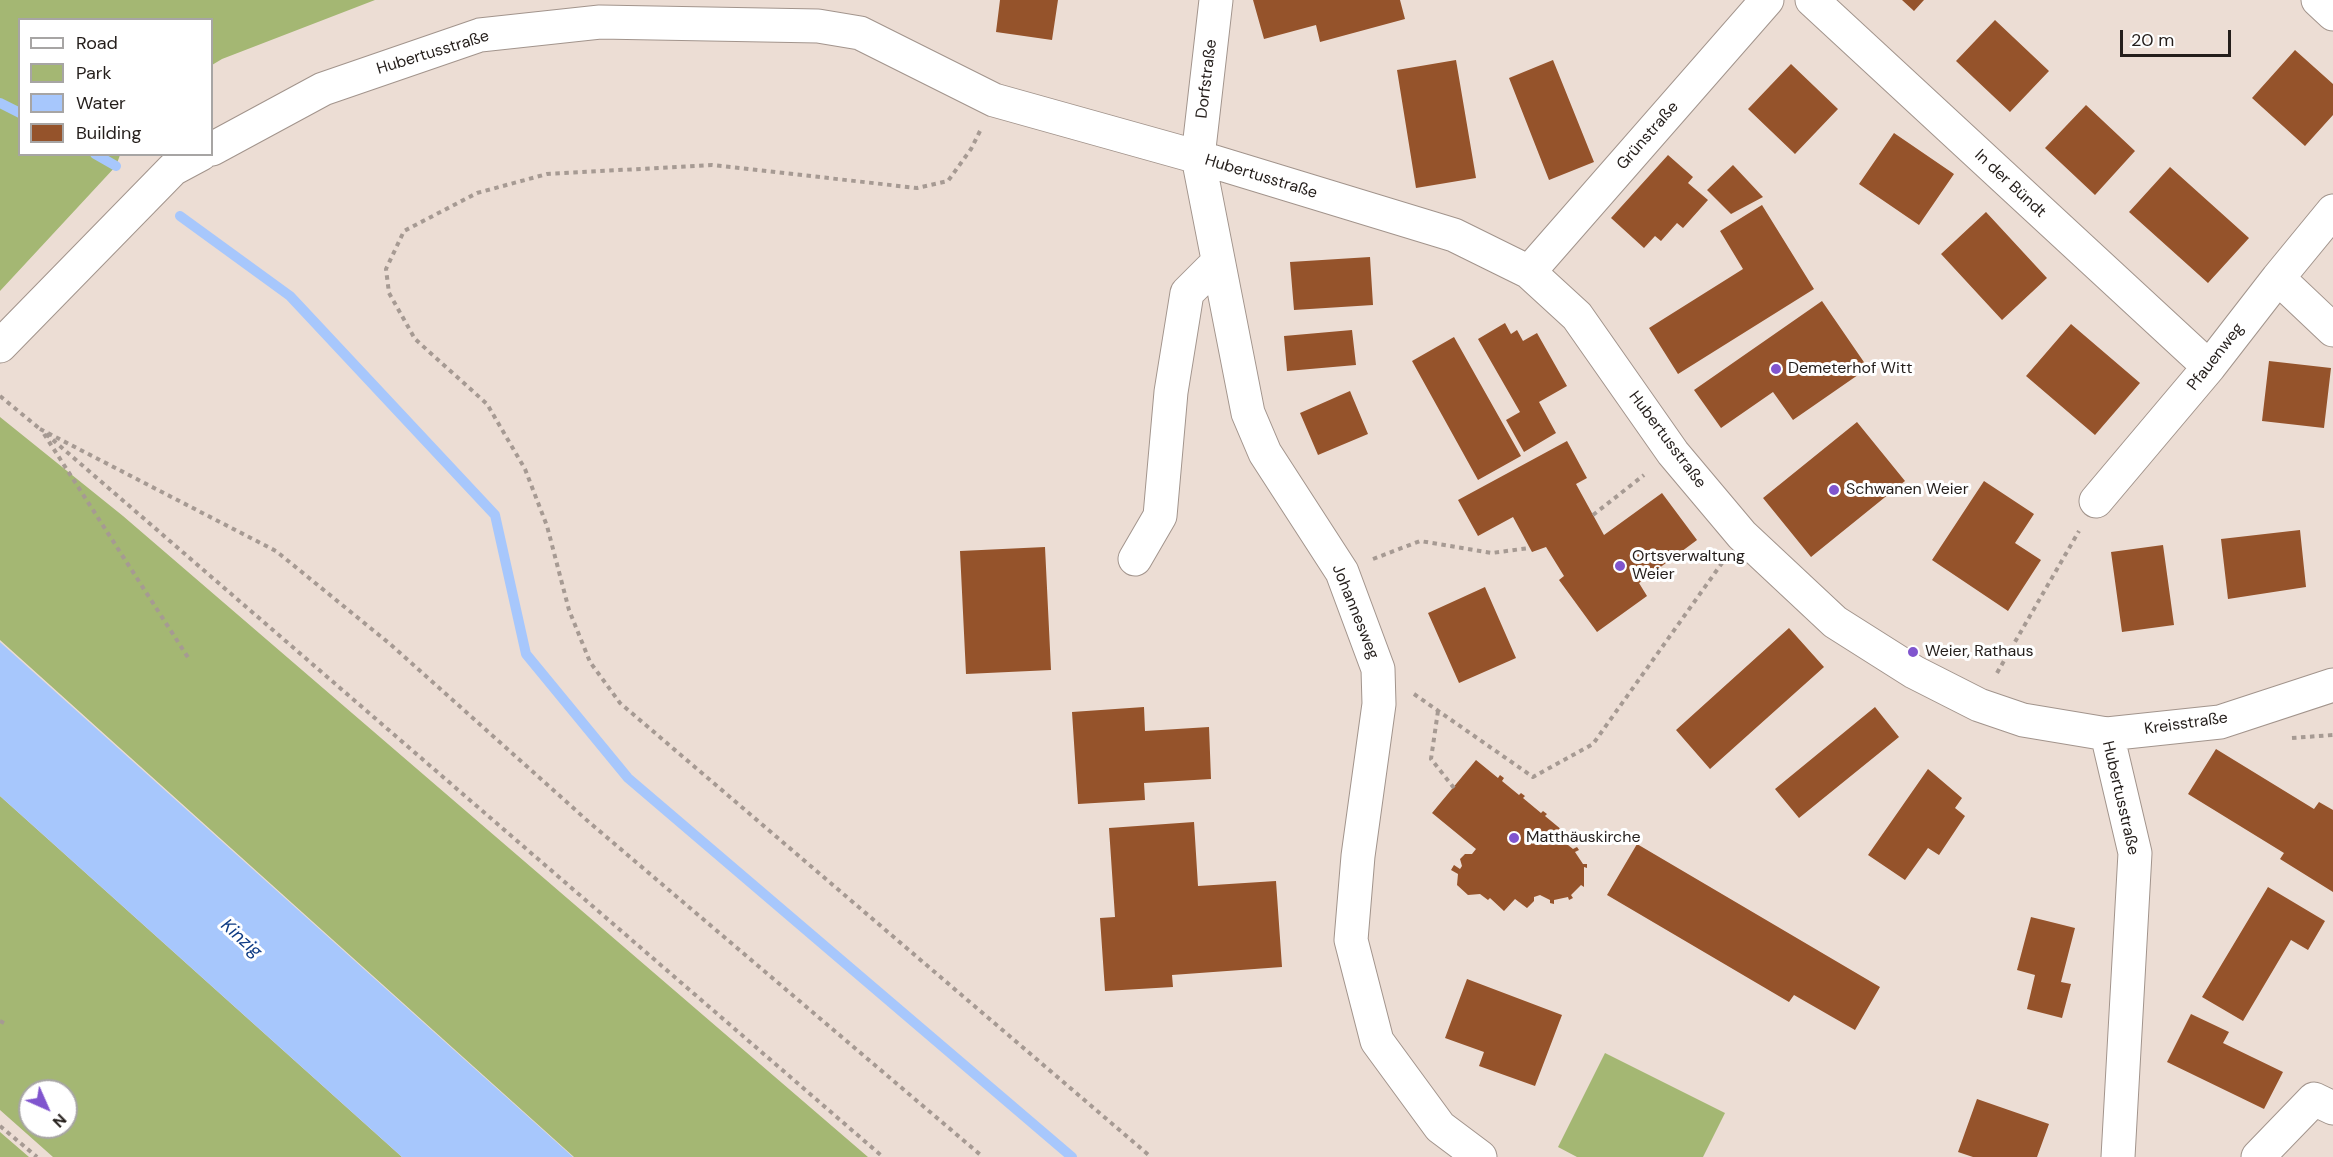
<!DOCTYPE html>
<meta charset="utf-8">
<style>
body{margin:0}
#map{position:relative;width:2333px;height:1157px;overflow:hidden;background:#ecddd4;font-family:"DM Sans",sans-serif}
canvas{display:block}
.legend{position:absolute;left:18px;top:18px;width:195px;height:138px;box-sizing:border-box;background:#fff;border:2px solid #a7a5a4;margin:0;padding:8px 10px;list-style:none;font-size:18px;color:#241e1b}
.legend li{display:flex;align-items:center;gap:12px;height:30px}
.legend b{width:30px;border:2px solid #a7a5a4}
.north{position:absolute;left:18px;top:1079px;width:60px;height:60px;box-sizing:border-box;background:#fff;border:2px solid #a7a5a4;border-radius:50%;rotate:135deg;font-size:16px;font-weight:700;line-height:24px;text-align:center;color:#241e1b}
.north::after{content:'';display:block;margin:auto;width:21px;height:27px;background:#8055ce;clip-path:polygon(50% 0,100% 100%,50% 72%,0 100%)}
.scale{position:absolute;left:2120px;top:30px;width:111px;height:27px;box-sizing:border-box;border:3px solid #241e1b;border-top:0;padding-left:8px;font-size:18px;line-height:21px;white-space:nowrap;color:#241e1b;-webkit-text-stroke:4px #fff;paint-order:stroke}
</style>
<div id="map">
<canvas width="2333" height="1157"></canvas>
<ul class="legend">
<li><b style="height:8px;background:#fff"></b>Road</li>
<li><b style="height:16px;background:#a4b773"></b>Park</li>
<li><b style="height:16px;background:#a7c7fc"></b>Water</li>
<li><b style="height:16px;background:#95532b"></b>Building</li>
</ul>
<div class="north">N</div>
<div class="scale">20 m</div>
</div>
<script>
const context = document.querySelector('canvas').getContext('2d');
context.lineJoin = 'round';
function fillPath(path, color) { context.fillStyle = color; context.fill(path, 'evenodd'); }
const toPath = rows => new Path2D(rows.map(r => 'M' + r).join(''));
function stroke(path, color, width, dash) { context.strokeStyle = color; context.lineWidth = width; context.lineCap = dash ? 'butt' : 'round'; context.setLineDash(dash || []); context.stroke(path); }
function label(font, color, halo, rows, align = 'center') {
  context.font = font + ' "DM Sans",sans-serif'; context.lineWidth = 6; context.setLineDash([]); context.textBaseline = 'middle'; context.strokeStyle = halo; context.fillStyle = color; for (const [text, x, y, turn = 0] of rows) {
    context.save(); context.translate(x, y); context.rotate((+turn || 0) * Math.PI / 180); context.textAlign = isNaN(turn) ? turn : align; if (halo) context.strokeText(text, 0, 0); context.fillText(text, 0, 0); context.restore();
  }
}
const green = toPath([
 [0,0,375,0,222,59,212,65,212,20,20,20,20,154,120,155,116,166,0,291],
 [0,417,123,516,868,1157,574,1157,0,640],
 [0,796,402,1157,53,1157,0,1110],
 [30,1091,66,1091,66,1127,30,1127],
 [1605,1053,1725,1113,1703,1157,1577,1157,1558,1147],
 [0,1132,29,1157,0,1157]
]);
const water = toPath([
 [0,642,573,1157,402,1157,0,796]
]);
const stream = toPath([
 [0,103,20,113],
 [95,154,116,166],
 [180,216,290,296,495,515,526,654,628,778,1072,1157]
]);
const building = toPath([
 [1000,0,1058,0,1052,40,996,32],
 [1253,0,1400,0,1405,19,1320,42,1316,25,1264,39],
 [1902,0,1924,0,1914,11],
 [1995,20,2049,71,2010,112,1956,61],
 [2295,50,2333,84,2333,115,2305,146,2252,98],
 [1456,60,1476,178,1416,188,1397,70],
 [1553,60,1594,162,1549,180,1509,78],
 [1791,64,1838,109,1795,154,1748,109],
 [2086,105,2135,151,2095,195,2045,148],
 [1894,133,1954,174,1919,225,1859,184],
 [1668,155,1693,177,1688,183,1708,200,1683,228,1677,223,1661,241,1655,236,1644,248,1611,218],
 [1733,165,1763,197,1731,214,1707,190],
 [2170,167,2249,238,2208,283,2129,212],
 [1762,205,1814,289,1678,374,1649,328,1743,269,1720,231],
 [1986,212,2047,278,2002,320,1941,254],
 [1370,257,1373,305,1294,310,1290,262],
 [1822,301,1868,368,1793,420,1773,392,1721,428,1694,390],
 [1505,323,1511,334,1517,330,1523,341,1537,333,1567,386,1539,402,1556,433,1524,452,1506,420,1520,412,1478,339],
 [2071,324,2140,383,2095,435,2026,376],
 [1352,330,1356,365,1287,371,1284,336],
 [1454,337,1521,456,1478,480,1412,361],
 [2269,361,2331,368,2324,428,2262,421],
 [1350,391,1368,434,1318,455,1300,413],
 [1857,422,1905,481,1811,557,1763,498],
 [1567,441,1587,478,1576,484,1604,535,1662,493,1697,540,1639,583,1647,596,1597,632,1559,580,1564,576,1546,547,1532,552,1513,517,1478,536,1458,500],
 [1984,481,2034,514,2015,543,2041,560,2008,611,1932,560],
 [2300,530,2306,587,2228,599,2221,539],
 [2163,545,2174,625,2122,632,2111,552],
 [1045,547,1051,670,966,674,960,551],
 [1485,587,1516,658,1459,683,1428,613],
 [1789,628,1824,667,1710,769,1676,730],
 [1144,707,1145,731,1209,727,1211,779,1144,783,1145,800,1078,804,1072,712],
 [1875,707,1899,737,1799,818,1775,789],
 [2216,749,2314,809,2319,802,2333,810,2333,892,2280,859,2284,853,2188,794],
 [1476,760,1498,778,1500,775,1504,778,1502,781,1519,795,1521,793,1525,796,1523,798,1541,813,1543,811,1547,814,1545,816,1568,835,1563,841,1573,849,1577,847,1579,850,1575,852,1583,864,1587,864,1587,868,1584,867,1584,887,1581,885,1571,895,1573,898,1569,900,1568,897,1554,900,1554,904,1550,903,1550,900,1540,895,1534,897,1534,901,1527,908,1515,899,1504,911,1490,898,1488,900,1480,894,1468,895,1457,885,1458,874,1451,870,1454,865,1460,869,1462,866,1460,859,1465,854,1472,854,1476,849,1432,813],
 [1928,769,1962,798,1955,808,1965,816,1939,855,1928,848,1905,880,1868,855],
 [1194,822,1198,886,1276,881,1282,967,1172,975,1173,987,1105,991,1100,918,1115,917,1109,828],
 [1637,844,1880,987,1855,1030,1794,995,1789,1002,1607,895],
 [2268,887,2325,921,2308,950,2291,940,2243,1021,2202,997],
 [2031,917,2075,928,2061,982,2071,984,2062,1018,2027,1009,2035,975,2017,970],
 [1467,979,1562,1015,1535,1086,1479,1066,1484,1052,1445,1038],
 [2191,1014,2229,1032,2223,1043,2283,1072,2264,1109,2167,1062],
 [1977,1099,2049,1124,2037,1157,1973,1157,1958,1152]
]);
const path = toPath([
 [980,131,971,149,948,181,917,188,712,165,547,174,477,193,404,231,386,269,389,293,415,339,487,404,525,469,547,526,569,610,590,662,620,703,1151,1157],
 [0,396,40,429],
 [40,429,276,551,390,644,590,823,983,1157],
 [44,434,189,659],
 [46,434,883,1157],
 [1593,515,1644,475],
 [1373,559,1420,541,1492,553,1529,548],
 [1997,673,2079,531],
 [1414,694,1533,777,1593,744,1722,563],
 [1438,711,1431,759,1454,788],
 [2292,738,2333,735],
 [0,1021,8,1025],
 [0,1126,37,1157]
]);
const minor = toPath([
 [1216,0,1198,157,1248,413,1265,453,1342,572,1378,669,1379,704,1358,856,1351,940,1377,1041,1440,1127,1480,1157],
 [1812,0,2209,367],
 [2318,0,2333,14],
 [212,149,323,89,480,35,600,22,818,26,860,33,994,100,1198,157,1454,235,1529,272,1577,316,1673,453,1742,535,1835,622,1914,672,1979,705,2023,720,2107,734,2220,722,2333,685],
 [1529,272,1767,0],
 [2278,278,2333,330],
 [0,346,173,169,201,154],
 [2096,501,2209,367,2278,278,2333,211],
 [1135,559,1160,516,1171,392,1187,293,1218,262],
 [2107,734,2135,853,2118,1157],
 [2258,1157,2314,1099,2333,1108]
]);
const markers = [
 [1776,369,6,"#8055ce"],
 [1834,490,6,"#8055ce"],
 [1620,566,6,"#8055ce"],
 [1913,652,6,"#8055ce"],
 [1514,838,6,"#8055ce"]
];
const streetNames = [
 ["Hubertusstraße",433,53,-17],
 ["Dorfstraße",1207,79,-83],
 ["Grünstraße",1648,136,-49],
 ["Hubertusstraße",1261,177,17],
 ["In der Bündt",2010,184,43],
 ["Pfauenweg",2216,357,-52],
 ["Hubertusstraße",1667,440,53],
 ["Johannesweg",1355,612,68],
 ["Kreisstraße",2186,724,-8],
 ["Hubertusstraße",2120,798,77]
];
const poiNames = [
 ["Demeterhof Witt",1788,369],
 ["Schwanen Weier",1846,490],
 ["Ortsverwaltung",1632,557],
 ["Weier",1632,575],
 ["Weier, Rathaus",1925,652],
 ["Matthäuskirche",1526,838]
];
const waterNames = [
 ["Kinzig",241,939,42]
];
fillPath(green, '#a4b773');
fillPath(water, '#a7c7fc');
stroke(stream, '#a7c7fc', 10);
fillPath(building, '#95532b');
stroke(minor, '#a2948c', 35);
stroke(path, '#a69a93', 4, [4.5, 4.5]);
stroke(minor, '#fff', 33);
for (const [x, y, r, color] of markers) { const dot = new Path2D(); dot.arc(x, y, r, 0, 2 * Math.PI); context.fillStyle = color; context.fill(dot); stroke(dot, '#fff', 2); }
label('16px', '#241e1b', '#fff', streetNames);
label('16px', '#241e1b', '#fff', poiNames, 'left');
label('italic 18px', '#0d3a83', '#fff', waterNames);
</script>
